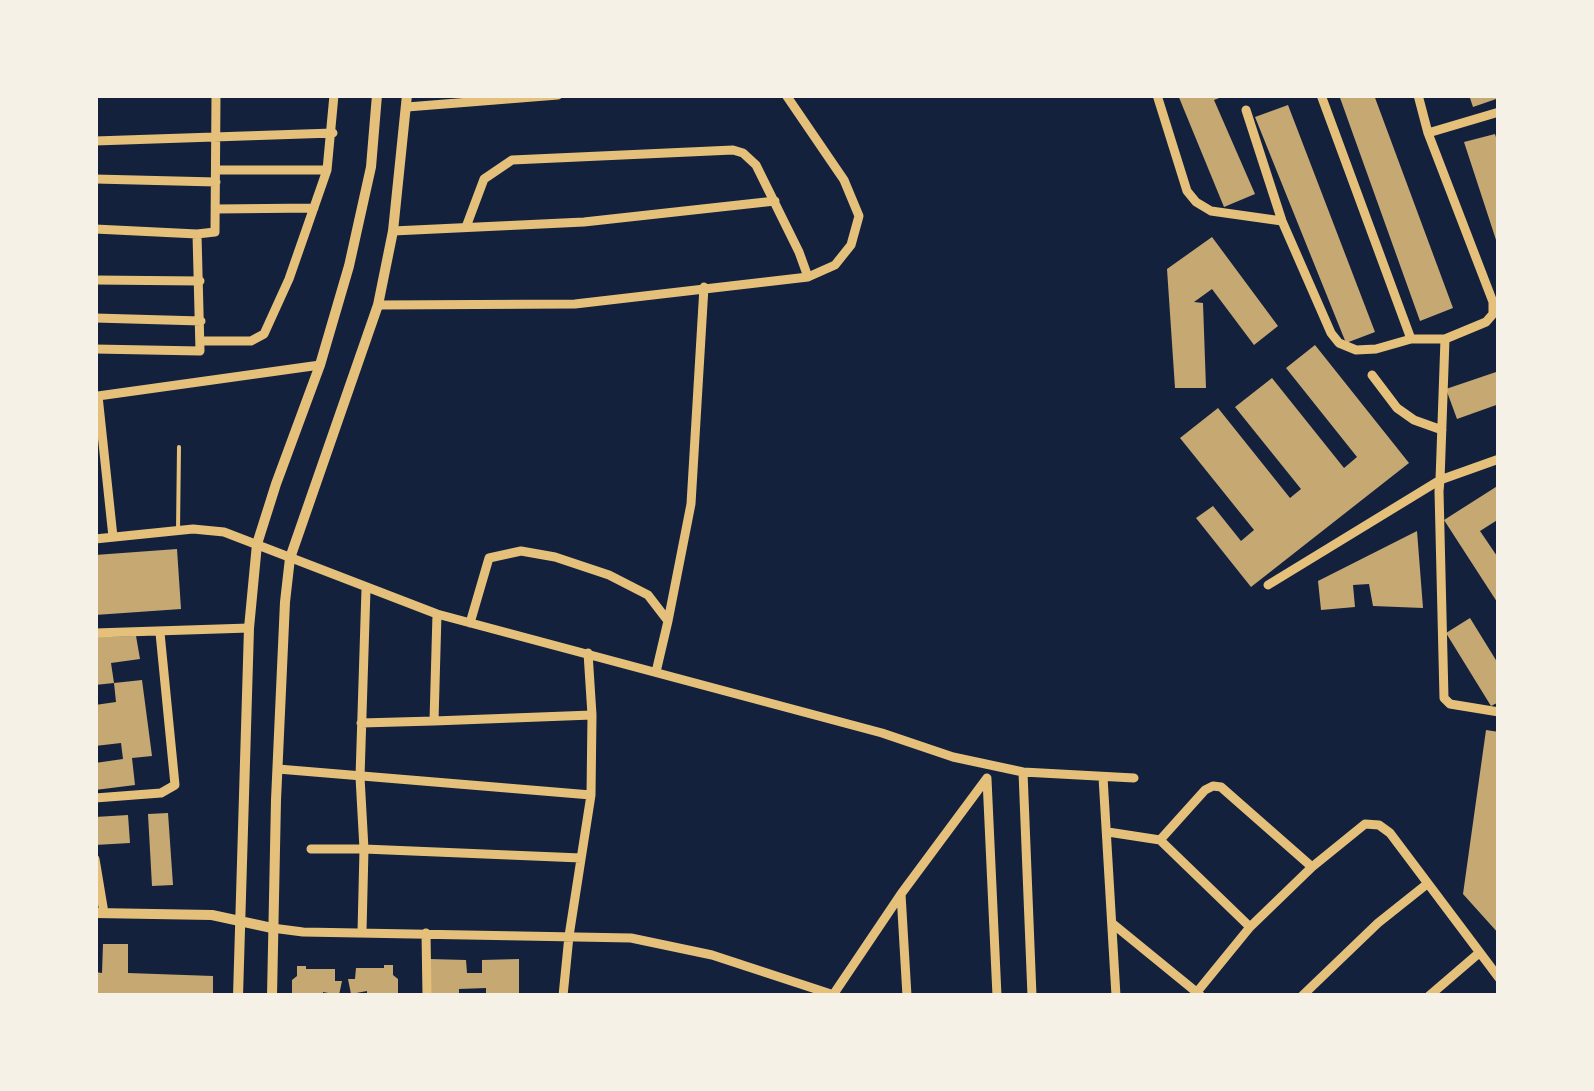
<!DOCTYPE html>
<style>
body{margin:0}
#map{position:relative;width:1594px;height:1091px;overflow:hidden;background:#14213d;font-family:Commissioner,sans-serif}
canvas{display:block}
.frame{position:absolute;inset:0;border:98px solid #f6f1e7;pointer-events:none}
</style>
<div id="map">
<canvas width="1594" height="1091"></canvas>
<div class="frame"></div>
</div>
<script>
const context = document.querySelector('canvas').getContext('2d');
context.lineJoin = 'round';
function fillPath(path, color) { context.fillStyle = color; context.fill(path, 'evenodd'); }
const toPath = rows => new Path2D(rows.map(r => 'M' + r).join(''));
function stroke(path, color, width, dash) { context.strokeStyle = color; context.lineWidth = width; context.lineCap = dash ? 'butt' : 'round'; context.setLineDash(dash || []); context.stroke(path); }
const building = toPath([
 [1178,95,1227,95,1214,100,1255,194,1224,207],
 [1339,95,1374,95,1453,308,1420,321],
 [1469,95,1499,95,1499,98,1473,107],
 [1288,105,1375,332,1346,343,1255,117],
 [1495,134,1499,147,1498,246,1464,142],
 [1212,237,1278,326,1254,345,1212,289,1194,302,1203,303,1206,388,1175,388,1167,269],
 [1315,345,1409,463,1251,587,1196,518,1213,506,1241,541,1254,530,1180,438,1218,408,1290,498,1301,489,1235,407,1272,378,1344,468,1357,457,1286,368],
 [1499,371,1499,404,1457,419,1446,389],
 [1499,485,1499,519,1480,531,1499,559,1499,605,1444,520],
 [1417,531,1423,608,1373,606,1369,584,1353,585,1355,607,1321,610,1318,581],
 [177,549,181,609,95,615,95,555],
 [1470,618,1499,665,1499,702,1491,706,1446,633],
 [136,636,140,659,111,663,114,683,95,685,95,637],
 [142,680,152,756,132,758,135,785,95,790,95,763,123,759,121,743,95,746,95,705,116,702,114,683],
 [1486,730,1499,732,1499,934,1463,894],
 [168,813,173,885,152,886,148,814],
 [128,815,130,843,95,845,95,817],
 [103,944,128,944,128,973,213,976,213,996,95,996,95,972,102,973],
 [429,959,466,960,467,973,482,973,482,960,519,959,519,996,486,996,486,988,459,989,459,996,429,996],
 [384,965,393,965,393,975,398,979,398,996,367,996,367,991,351,994,348,979,355,979,356,968,384,968],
 [297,966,306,966,306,969,335,969,335,981,342,981,339,995,323,992,323,996,292,996,292,980,297,976]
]);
const service = toPath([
 [178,531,179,447]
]);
const minor = toPath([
 [786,95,844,180,859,216,851,245,835,265,808,277],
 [1157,95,1187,191,1196,202,1211,211,1282,221],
 [1321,95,1411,339,1445,339],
 [407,107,558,95],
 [1246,110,1282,221,1331,333,1339,343,1356,350,1376,349,1411,339],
 [1428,133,1499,112],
 [95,141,333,133],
 [216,170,327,170],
 [95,179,216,182],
 [216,209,314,208],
 [95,229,197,234,215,232,216,95],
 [393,231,584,222,775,201],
 [95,280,200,281],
 [378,305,575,304,808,277,799,252,756,165,743,153,733,150,512,160,484,179,466,227],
 [95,318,201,321],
 [202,341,251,341,264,334,289,279,327,170,334,95],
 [95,349,200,351,197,234],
 [1372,375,1397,408,1414,420,1442,430],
 [1499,459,1440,480,1439,491,1444,698,1450,704,1499,712],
 [113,537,98,396,320,365],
 [95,539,193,529,224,532,437,614,882,733,953,757,1023,772,1134,778],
 [1268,585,1440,480,1445,339,1486,322,1493,314,1493,302,1428,133,1418,95],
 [366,589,360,777,364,849,581,858],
 [437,614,434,721,592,715],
 [668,621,691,504,704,287],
 [470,623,489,558,521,551,555,557,609,575,648,595,668,621,656,672],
 [95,633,249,628],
 [361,723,434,721],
 [278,769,591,795],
 [1023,772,1032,996],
 [1103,777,1116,996],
 [987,779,997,996],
 [95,798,161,793,175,785,160,633],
 [1108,832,1160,840],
 [311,849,364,849,362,932],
 [95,859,104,913],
 [901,894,907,996],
 [1113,924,1200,995],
 [1250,927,1160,840,1205,790,1213,786,1221,787,1312,867],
 [272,928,303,932,631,938,712,955,837,996],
 [426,933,427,996],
 [1197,992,1250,927,1312,867,1365,824,1379,825,1390,833,1499,978],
 [833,995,901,894,987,778],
 [563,996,569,936,591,795,592,715,588,653],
 [1302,996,1378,923,1427,884],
 [1429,996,1479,953]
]);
const tertiary = toPath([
 [95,913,212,915,272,928],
 [238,996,249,628,257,544,276,484,320,365,349,266,371,167,377,95],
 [272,996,276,800,285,602,290,558,378,305,393,231,407,95]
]);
fillPath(building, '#c6a872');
stroke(service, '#e5c07b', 4);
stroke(minor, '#e5c07b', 9);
stroke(tertiary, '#e5c07b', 10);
</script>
